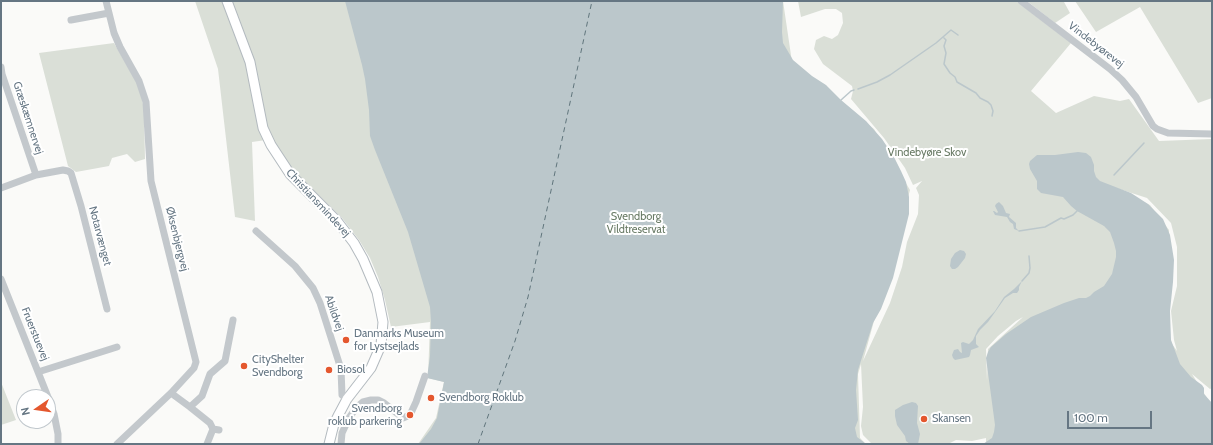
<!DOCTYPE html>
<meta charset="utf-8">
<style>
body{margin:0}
#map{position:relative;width:1213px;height:445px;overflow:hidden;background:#fafaf8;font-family:Cabin,sans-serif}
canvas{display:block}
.frame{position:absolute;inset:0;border:2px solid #657683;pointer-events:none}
.north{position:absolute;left:16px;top:389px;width:40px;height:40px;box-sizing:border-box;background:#fff;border:1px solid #c1c8cd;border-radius:50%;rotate:257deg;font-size:11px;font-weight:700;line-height:16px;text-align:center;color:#657683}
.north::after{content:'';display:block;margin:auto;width:14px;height:18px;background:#e4572e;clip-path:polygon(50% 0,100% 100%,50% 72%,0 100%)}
.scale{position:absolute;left:1067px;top:411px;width:85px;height:18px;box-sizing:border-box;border:2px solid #657683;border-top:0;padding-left:5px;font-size:12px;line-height:14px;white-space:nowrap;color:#657683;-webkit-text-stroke:3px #fff;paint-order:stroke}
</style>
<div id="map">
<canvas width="1213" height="445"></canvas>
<div class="frame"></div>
<div class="north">N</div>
<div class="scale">100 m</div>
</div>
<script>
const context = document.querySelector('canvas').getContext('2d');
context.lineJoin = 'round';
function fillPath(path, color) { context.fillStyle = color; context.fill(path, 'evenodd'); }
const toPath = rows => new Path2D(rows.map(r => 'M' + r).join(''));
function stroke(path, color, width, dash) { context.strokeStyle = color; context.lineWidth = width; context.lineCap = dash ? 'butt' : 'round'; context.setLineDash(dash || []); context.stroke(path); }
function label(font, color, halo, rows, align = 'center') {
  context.font = font + ' Cabin,sans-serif'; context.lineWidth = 4; context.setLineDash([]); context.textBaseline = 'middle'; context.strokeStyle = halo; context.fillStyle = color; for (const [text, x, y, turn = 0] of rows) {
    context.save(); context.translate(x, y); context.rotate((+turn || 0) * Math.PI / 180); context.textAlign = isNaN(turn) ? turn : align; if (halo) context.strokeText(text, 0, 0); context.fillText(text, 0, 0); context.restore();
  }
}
const green = toPath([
 [195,1,783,1,792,62,874,129,910,190,863,361,890,303,902,267,907,242,918,214,919,195,916,188,922,181,913,185,905,168,884,138,851,99,853,91,852,86,823,64,814,49,816,40,824,36,832,39,838,35,843,23,842,13,836,9,825,9,801,17,798,1,1016,1,1071,43,1031,91,1056,113,1094,96,1120,101,1129,99,1159,141,1212,139,1212,388,1210,389,1192,374,1212,406,1212,444,971,444,986,443,986,438,972,441,956,440,948,444,872,444,863,435,861,426,863,407,861,364,858,374,860,438,866,444,418,444,436,418,444,382,428,378,430,322,391,327,385,300,378,277,370,258,359,240,342,218,295,172,283,158,273,139,252,142,255,221,235,217,218,69],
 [1107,185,1147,198,1171,223,1177,247,1177,286,1171,311,1174,340,1177,351,1170,341,1169,230,1150,205],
 [1023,317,988,349,987,381,986,349,998,336,1016,321],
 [1027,1,1065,1,1064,2,1070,13,1055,23],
 [1075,1,1212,1,1212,98,1198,103,1140,7,1096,32],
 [114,43,138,85,142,97,144,112,145,159,135,162,127,154,112,158,109,166,76,172,68,166,39,53],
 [1,382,16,420,1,425]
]);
const water = toPath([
 [345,1,783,1,782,32,783,43,793,60,812,76,826,85,841,100,866,121,882,139,894,157,901,171,906,182,909,197,909,214,893,278,881,309,873,323,858,370,856,390,858,420,855,428,857,437,866,444,419,444,431,429,437,418,444,382,427,378,430,356,431,322,430,307,408,232,375,150,370,136,369,110,365,79,362,65],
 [1078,152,1086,153,1091,157,1094,165,1094,171,1096,177,1100,181,1131,193,1148,204,1163,219,1170,235,1174,260,1173,282,1170,311,1171,340,1180,364,1191,377,1202,385,1204,388,1204,394,1212,403,1212,444,983,444,992,438,994,432,995,425,986,358,988,352,991,347,1006,334,1031,317,1064,303,1079,298,1086,298,1090,296,1094,292,1104,286,1112,274,1116,257,1116,251,1114,243,1110,232,1104,226,1077,211,1071,206,1063,197,1041,193,1037,189,1037,181,1030,169,1029,164,1030,161,1037,155,1055,155],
 [999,202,1003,206,1006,213,1010,214,1009,217,1016,223,1016,228,1019,231,1014,229,1013,224,1010,222,1007,217,995,215,993,211,994,211,997,213,998,212,995,206,996,204],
 [960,250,964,251,966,254,965,258,958,267,955,269,952,269,950,266,951,259,955,253],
 [1022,281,1019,287,1019,290,1017,293,1013,293,1005,298,988,322,980,330,976,336,976,344,979,347,971,350,970,355,969,357,955,360,953,358,952,355,954,350,958,349,960,352,962,353,961,343,963,342,969,344,973,340,978,329,995,311,1004,297,1014,289],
 [912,402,916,403,918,406,917,423,920,434,918,444,914,443,910,444,906,441,905,436,897,425,895,416,895,410,903,405]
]);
const stream = toPath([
 [944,38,946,40,944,46,946,53,944,64,950,73,955,77,957,82,976,93,980,98,988,102,991,105,993,111,992,116],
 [858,89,877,82,890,75,936,43,951,30,958,35],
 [841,100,851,91,854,90],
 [1114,175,1144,143],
 [1019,231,1045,227,1061,218,1064,219,1073,215,1077,211],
 [1022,281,1029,273,1030,268,1029,256]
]);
const ferry = toPath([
 [478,444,515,341,528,297,592,1]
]);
const street = toPath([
 [106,1,114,33,120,47,139,81,146,102,151,181,196,362,194,368,171,393,117,444],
 [1021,1,1110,69,1122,80,1136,97,1153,126,1157,129,1168,133,1212,134],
 [71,20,109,13],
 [1,67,2,74,36,175],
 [1,188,36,175,63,170,68,171,71,173,81,206,107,309],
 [256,231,295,266,313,288,320,303,341,369,342,395,347,399],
 [1,279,48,397],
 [38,372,117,347],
 [171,393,190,407,210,423,213,429,219,430],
 [48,398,54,414,58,434,58,444],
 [190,407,202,396,210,374,225,361,233,320],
 [207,444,213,429],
 [341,444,342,433,349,418,356,408,363,402,371,400,378,400,384,403,403,418,410,415,416,402,425,376]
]);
const secondary = toPath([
 [227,1,250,62,263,128,271,145,290,174,337,221,354,243,363,259,377,292,383,322,381,345,371,368,347,399,339,414,334,424,329,444]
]);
const markers = [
 [346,340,4,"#e4572e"],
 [244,366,4,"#e4572e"],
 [329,370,4,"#e4572e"],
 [431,398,4,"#e4572e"],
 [410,415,4,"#e4572e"],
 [924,419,4,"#e4572e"]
];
const streetNames = [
 ["Vindebyørevej",1096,45,38],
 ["Græskæmnervej",28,118,72],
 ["Christiansmindevej",318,203,47],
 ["Notarvænget",100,236,75],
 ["Øksenbjergvej",177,239,76],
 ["Abildvej",334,313,71],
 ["Fruerstuevej",35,334,68]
];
const parkNames = [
 ["Vindebyøre Skov",927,153],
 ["Svendborg",636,217],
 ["Vildtreservat",636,230]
];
const poiNames = [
 ["Danmarks Museum",354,334],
 ["for Lystsejlads",354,347],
 ["CityShelter",252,360],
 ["Svendborg",252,373],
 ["Biosol",337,370],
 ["Svendborg Roklub",439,398],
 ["Svendborg",402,409,"right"],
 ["roklub parkering",402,422,"right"],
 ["Skansen",932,419]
];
fillPath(green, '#dadfd7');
fillPath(water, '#bbc7cb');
stroke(stream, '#bbc7cb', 1.5);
stroke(ferry, '#60757c', 1, [5, 4]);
stroke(secondary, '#b3babf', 11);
stroke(street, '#c3c8cc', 7);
stroke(secondary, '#fff', 9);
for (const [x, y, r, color] of markers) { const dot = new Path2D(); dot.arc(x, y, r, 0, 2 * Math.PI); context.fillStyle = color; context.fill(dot); stroke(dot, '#fff', 1.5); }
label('11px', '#657683', '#fff', streetNames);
label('11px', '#687a64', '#fff', parkNames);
label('11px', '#657683', '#fff', poiNames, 'left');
</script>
